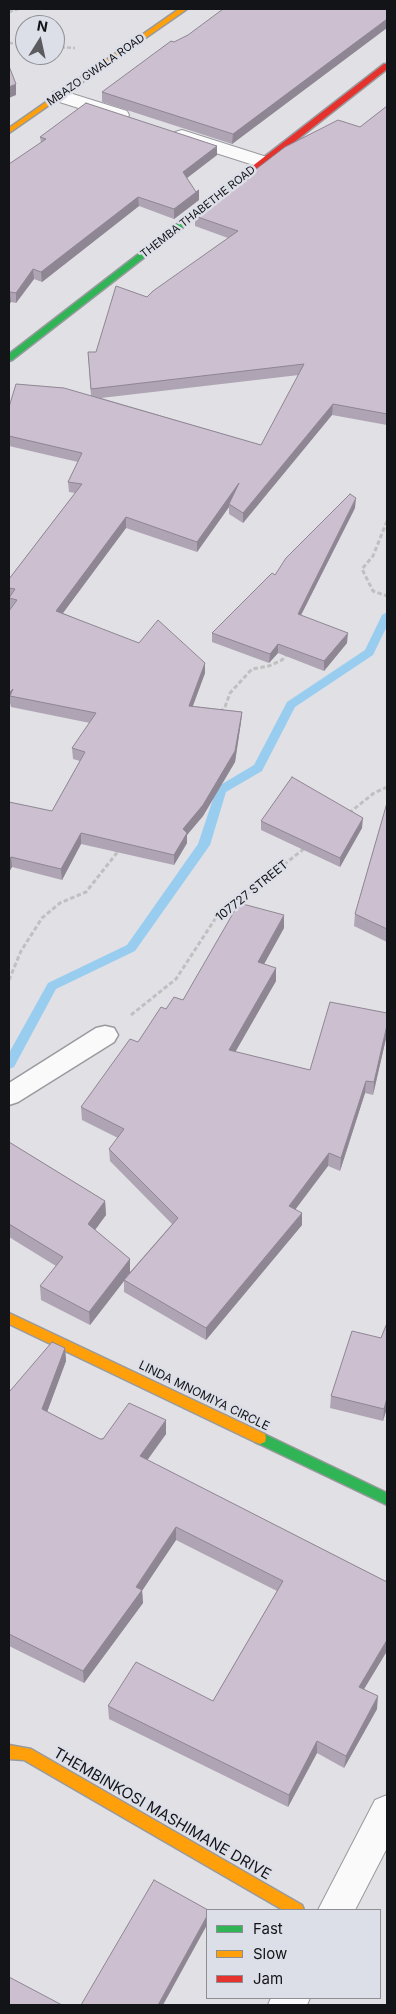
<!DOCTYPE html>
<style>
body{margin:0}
#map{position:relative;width:396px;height:2014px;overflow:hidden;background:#e0e0e5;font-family:Inter,sans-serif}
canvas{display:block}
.frame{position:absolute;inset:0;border:10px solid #131417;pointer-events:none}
.legend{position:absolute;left:206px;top:1909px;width:175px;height:90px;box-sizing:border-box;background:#dddfe8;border:1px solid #8c8e94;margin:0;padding:6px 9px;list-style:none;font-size:15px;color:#131417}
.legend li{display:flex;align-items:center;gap:10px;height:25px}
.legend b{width:25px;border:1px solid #8c8e94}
.north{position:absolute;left:15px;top:15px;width:50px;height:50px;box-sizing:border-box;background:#dddfe8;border:1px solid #8c8e94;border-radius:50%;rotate:10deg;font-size:14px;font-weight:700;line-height:20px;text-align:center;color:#131417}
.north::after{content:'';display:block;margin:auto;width:18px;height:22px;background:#5b5b5f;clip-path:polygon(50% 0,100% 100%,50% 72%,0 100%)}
</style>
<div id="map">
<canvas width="396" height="2014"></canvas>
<div class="frame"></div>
<ul class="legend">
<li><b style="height:6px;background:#30b455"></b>Fast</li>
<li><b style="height:6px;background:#ff9f0a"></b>Slow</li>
<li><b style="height:6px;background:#e5322d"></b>Jam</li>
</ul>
<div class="north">N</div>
</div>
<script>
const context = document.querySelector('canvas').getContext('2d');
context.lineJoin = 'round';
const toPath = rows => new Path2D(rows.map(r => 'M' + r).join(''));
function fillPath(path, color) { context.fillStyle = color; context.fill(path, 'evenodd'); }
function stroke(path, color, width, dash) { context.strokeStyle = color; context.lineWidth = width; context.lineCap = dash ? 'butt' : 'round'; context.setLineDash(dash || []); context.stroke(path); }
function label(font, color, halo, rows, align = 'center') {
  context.font = font + ' Inter,sans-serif'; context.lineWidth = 5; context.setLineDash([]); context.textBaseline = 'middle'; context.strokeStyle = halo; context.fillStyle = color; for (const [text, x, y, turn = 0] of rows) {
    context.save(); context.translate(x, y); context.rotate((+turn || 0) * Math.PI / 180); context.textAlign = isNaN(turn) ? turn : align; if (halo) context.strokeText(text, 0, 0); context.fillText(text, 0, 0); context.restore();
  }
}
const stream = toPath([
 [387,612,387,626,373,655,295,707,262,771,226,792,210,845,135,951,56,989,14,1067,9,1069,9,1053,48,983,127,945,198,844,217,787,254,765,287,702,365,650,382,615,387,612]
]);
const pathFar1 = toPath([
 [9,12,18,9],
 [9,43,25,44],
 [55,47,75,48]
]);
const path = toPath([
 [387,521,373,556,362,569,373,591,387,596],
 [220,712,225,707,230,693,252,669,269,666,282,660,287,654],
 [349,813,374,793,387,787],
 [9,980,21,951,42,918,60,903,86,892,120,849],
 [131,1015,176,979,215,919,305,848]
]);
const lane = toPath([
 [105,1026,114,1028,118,1035,114,1042,18,1102,9,1105,9,1083,96,1028,105,1026]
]);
const street = toPath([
 [60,90,127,111,129,115,127,119,120,121,53,100,51,96,53,92,60,90],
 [182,130,270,158,273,162,270,166,263,168,175,140,172,136,175,132,182,130],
 [387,1795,387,1848,355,1910,318,1910,375,1800,387,1795],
 [271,1998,310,1998,307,2005,268,2005,271,1998]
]);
const fast = toPath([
 [250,168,257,170,12,360,9,361,9,354,250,168],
 [260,1432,387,1493,387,1505,255,1442,254,1438,255,1434,260,1432]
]);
const slow = toPath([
 [179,9,187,9,9,133,9,128,179,9],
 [9,1313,265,1434,266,1438,265,1442,260,1444,255,1442,9,1324,9,1313],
 [9,1745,31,1749,302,1905,304,1910,283,1910,24,1760,9,1759,9,1745]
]);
const jam = toPath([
 [384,64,387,64,387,69,256,172,250,172,250,168,384,64]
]);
const wall = toPath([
 [377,35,232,144,102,102,102,92,174,42],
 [387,106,387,425,332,415,243,523,229,514,229,507,197,552,126,528,63,613,205,673,193,706,242,712,241,722,235,762,203,816,187,835,187,843,174,865,81,844,62,880,12,867,9,872,9,802,52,811,80,761,73,759,72,748,90,723,11,707,10,703,9,705,9,610,10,609,9,607,9,579,75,493,69,492,68,482,78,462,9,446,9,407,91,396,88,352,96,352,147,297,228,238,195,226,195,216,360,127],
 [299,375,261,445,101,398],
 [40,137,217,155,187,178,199,200,174,219,139,206,42,282,34,279,16,303,11,302,9,305,9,164,41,143],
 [355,508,301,615,347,643,324,671,278,653,269,663,212,642,212,633,275,575],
 [387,803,387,942,354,926,355,914],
 [261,821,362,828,340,867,261,830],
 [284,928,264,964,276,981,235,1052,310,1070,387,1013,387,1034,373,1095,365,1093,340,1171,328,1166,295,1209,302,1225,206,1340,124,1292,124,1281,90,1325,41,1300,40,1286,56,1266,9,1237,9,1142,105,1201,106,1215,95,1230,130,1259,130,1272,172,1224,110,1161,109,1149,118,1138,82,1120,81,1107,138,1042,166,1009,183,1000],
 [387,1323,387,1408,383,1421,330,1408,331,1396,381,1338],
 [65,1348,66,1361,47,1412,100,1439,166,1420,166,1434,147,1460,387,1582,387,1651,364,1689,377,1709,344,1768,317,1753,288,1807,109,1719,108,1706,213,1701,277,1591,176,1540,142,1590,143,1603,84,1683,9,1646,9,1391,10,1391]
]);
const shadedWall = toPath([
 [387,19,387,28,232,144,233,134],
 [16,84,16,95,9,98,9,87],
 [217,146,217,155,183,181,183,172],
 [199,190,199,200,174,219,174,209],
 [138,197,139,206,42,282,41,272],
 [33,269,34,279,16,303,16,293],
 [10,292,11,302,9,305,9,294],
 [333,404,332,415,243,523,243,513],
 [239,483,229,504,229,507,197,552,197,542],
 [356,498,355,508,297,623,298,614],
 [126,517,126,528,57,621,56,611],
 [348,633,347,643,324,671,324,661],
 [278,644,278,653,269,663,270,654],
 [205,663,205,673,189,716,189,706],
 [13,689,10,696,10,703,9,705,9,693],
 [242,712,241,722,235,762,203,816,187,835,187,843,174,865,174,855,183,829],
 [363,818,362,828,340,867,340,858],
 [81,833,81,844,62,880,61,869],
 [11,857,12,867,9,872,9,860],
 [284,915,284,928,258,975,258,962],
 [276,968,276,981,229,1063,229,1050],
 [387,1025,387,1034,373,1095,374,1082],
 [366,1081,365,1093,340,1171,341,1158],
 [329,1153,328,1166,289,1218,289,1206],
 [105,1201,106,1215,89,1238,88,1224],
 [302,1213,302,1225,206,1340,206,1328],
 [130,1259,130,1273,124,1280,124,1281,90,1325,89,1312],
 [65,1348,66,1361,43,1423,42,1409],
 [387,1398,387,1408,383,1421,384,1409],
 [166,1420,166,1434,141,1469,140,1456],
 [176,1527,176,1540,142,1591,142,1590,143,1603,84,1683,83,1671,136,1587],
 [387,1640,387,1651,358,1699,359,1687],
 [378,1696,377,1709,344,1768,346,1756],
 [317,1741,317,1753,288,1807,289,1795],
 [207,1916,207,1925,163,2005,158,2005]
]);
const building = toPath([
 [223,9,387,9,387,19,233,134,102,92,171,41,174,42,188,35,223,9],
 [9,66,16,84,9,87,9,66],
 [86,103,217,146,183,172,196,192,199,190,174,209,138,197,41,272,33,269,16,293,10,292,9,294,9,164,46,139,40,137,86,103],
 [387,106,387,414,333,404,243,513,229,504,239,483,197,542,126,517,56,611,139,643,158,620,205,663,189,706,242,712,235,751,203,805,183,829,187,833,174,855,81,833,61,869,11,857,9,860,9,802,52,811,85,752,72,748,96,713,10,696,13,689,9,693,9,611,17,600,9,598,15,589,9,588,9,579,82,484,68,482,82,453,9,436,9,407,16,384,64,388,261,445,304,364,91,389,88,352,96,352,116,286,147,297,153,291,238,231,195,216,285,147,338,120,360,127,387,106],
 [350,494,356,498,298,614,348,633,324,661,278,644,270,654,212,633,272,573,275,575,286,558,350,494],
 [292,777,363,818,340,858,261,821,292,777],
 [387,803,387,929,355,914,387,803],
 [239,903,284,915,258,962,276,968,229,1050,310,1070,330,1002,387,1013,387,1025,374,1082,366,1081,341,1158,329,1153,289,1206,302,1213,206,1328,124,1280,178,1218,109,1149,124,1129,81,1107,130,1039,138,1042,161,1007,166,1009,174,997,183,1000,239,903],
 [9,1142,105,1201,88,1224,130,1259,89,1312,40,1286,63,1257,9,1224,9,1142],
 [387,1323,387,1398,384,1409,331,1396,352,1331,381,1338,387,1323],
 [52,1342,65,1348,42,1409,100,1439,103,1439,129,1403,166,1420,140,1456,387,1582,387,1640,359,1687,378,1696,346,1756,317,1741,289,1795,108,1706,136,1662,213,1701,283,1581,176,1527,136,1587,142,1590,83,1671,9,1634,9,1391,10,1391,52,1342],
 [154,1880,208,1910,207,1916,158,2005,81,2005,154,1880],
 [9,1977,62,2005,9,2005,9,1977]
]);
const farStreetnames = [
 ["MBAZO GWALA ROAD",96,70,-35],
 ["THEMBA THABETHE ROAD",198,212,-38]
];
const streetNames = [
 ["107727 STREET",252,891,-39],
 ["LINDA MNOMIYA CIRCLE",204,1396,26]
];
const nearStreetnames = [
 ["THEMBINKOSI MASHIMANE DRIVE",162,1814,30]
];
fillPath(stream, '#99cdf0');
stroke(lane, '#999a9e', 3);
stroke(street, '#999a9e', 2);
stroke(fast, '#999a9e', 3);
stroke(slow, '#999a9e', 3);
stroke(jam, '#999a9e', 3);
stroke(pathFar1, '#c0c0c1', 2.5, [4, 2]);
stroke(path, '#c0c0c1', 3, [4.5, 2.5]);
fillPath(lane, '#fafafb');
fillPath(street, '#fafafb');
fillPath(fast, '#30b455');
fillPath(slow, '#ff9f0a');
fillPath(jam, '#e5322d');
fillPath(wall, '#afa4b3');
fillPath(shadedWall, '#8e8692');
fillPath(building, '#cbbfd0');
stroke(building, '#8e8692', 1);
label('11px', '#131417', '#dddfe8', farStreetnames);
label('12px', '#131417', '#dddfe8', streetNames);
label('15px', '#131417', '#dddfe8', nearStreetnames);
</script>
